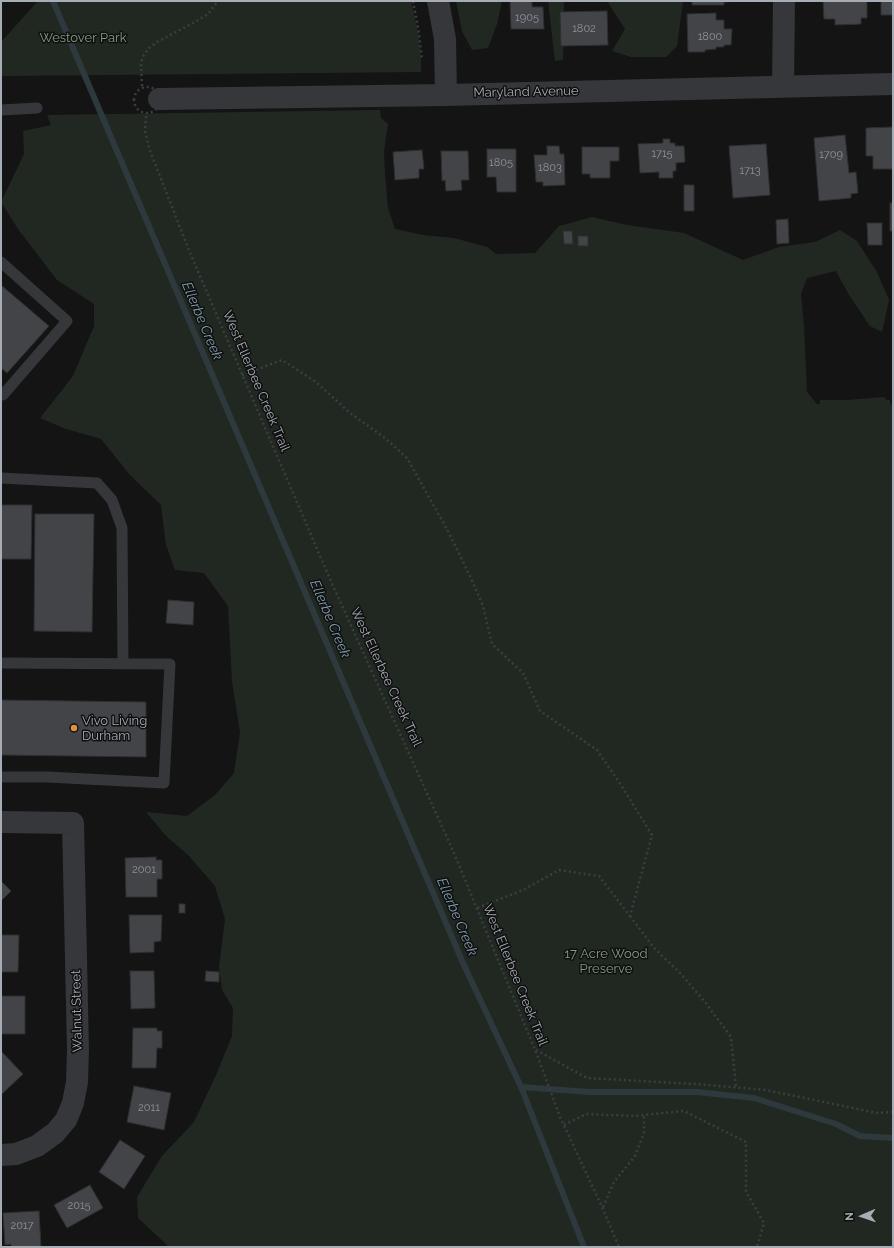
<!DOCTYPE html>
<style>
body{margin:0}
#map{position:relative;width:894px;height:1248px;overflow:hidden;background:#141415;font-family:Raleway,sans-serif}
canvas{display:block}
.frame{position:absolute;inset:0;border:2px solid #a7adb5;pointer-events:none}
.north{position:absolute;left:842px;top:1196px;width:40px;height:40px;-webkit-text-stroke:3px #0f0f10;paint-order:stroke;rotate:268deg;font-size:11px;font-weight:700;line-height:16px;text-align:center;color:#a7adb5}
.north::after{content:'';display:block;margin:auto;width:14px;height:18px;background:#a7adb5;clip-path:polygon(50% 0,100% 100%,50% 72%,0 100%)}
</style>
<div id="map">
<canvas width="894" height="1248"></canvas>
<div class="frame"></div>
<div class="north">N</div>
</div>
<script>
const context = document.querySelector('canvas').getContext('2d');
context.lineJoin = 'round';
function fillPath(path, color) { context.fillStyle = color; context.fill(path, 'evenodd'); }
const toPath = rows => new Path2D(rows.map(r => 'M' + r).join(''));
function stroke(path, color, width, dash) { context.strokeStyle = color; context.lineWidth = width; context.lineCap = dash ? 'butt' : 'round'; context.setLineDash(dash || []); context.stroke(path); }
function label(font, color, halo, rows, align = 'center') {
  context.font = font + ' Raleway,sans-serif'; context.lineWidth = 3; context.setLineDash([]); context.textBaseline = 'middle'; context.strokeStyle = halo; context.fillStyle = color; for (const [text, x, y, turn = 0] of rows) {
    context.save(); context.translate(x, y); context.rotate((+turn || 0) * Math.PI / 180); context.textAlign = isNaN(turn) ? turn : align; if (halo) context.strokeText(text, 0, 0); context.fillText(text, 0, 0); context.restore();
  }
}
const green = toPath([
 [38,1,411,1,418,32,421,58,421,72,1,76,1,42],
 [456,1,502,1,497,24,488,48,472,50,462,31],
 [548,1,564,1,563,60,555,61],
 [607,1,683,1,677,46,666,57,631,57,612,51,625,29],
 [380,110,381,118,388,124,384,151,385,174,388,208,395,229,423,235,454,238,487,247,496,254,535,253,559,226,592,217,627,225,684,233,743,260,779,247,815,242,840,230,857,241,877,272,889,300,882,332,870,326,849,295,836,271,807,278,801,294,804,326,807,392,817,404,820,404,820,400,848,400,884,397,887,400,890,400,890,403,893,407,893,1247,168,1247,165,1243,138,1218,137,1197,162,1156,194,1122,216,1075,232,1036,233,1008,222,990,219,967,225,919,215,886,188,855,166,836,146,812,187,816,215,795,234,773,240,732,232,682,228,606,204,573,175,570,166,545,161,505,130,475,101,439,66,429,40,418,73,376,94,326,94,304,57,280,18,229,1,202,24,154,23,131,51,125,47,115]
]);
const stream = toPath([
 [53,1,463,963,521,1087,584,1247],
 [521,1087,589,1092,697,1092,754,1098,836,1124,860,1136,893,1138]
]);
const building = toPath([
 [510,1,532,1,532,7,543,7,544,29,511,29,510,1],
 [692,1,729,1,729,2,724,2,724,5,692,5,692,1],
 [823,1,867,1,867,18,861,18,861,24,835,25,835,19,824,19,823,1],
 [881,1,893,1,893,15,881,15,881,1],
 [607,11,608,45,561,46,560,12,607,11],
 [716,13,716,20,724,20,724,29,732,29,731,45,724,45,724,47,716,47,716,49,705,50,705,52,688,52,687,14,716,13],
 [893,127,893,169,873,169,873,156,866,156,866,128,893,127],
 [845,135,849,173,856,172,858,193,851,194,851,198,819,201,814,138,845,135],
 [663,139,670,139,670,143,675,143,675,146,684,146,685,162,676,163,676,171,673,171,673,178,659,178,659,172,640,173,638,144,663,143,663,139],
 [766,144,770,195,733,198,729,146,766,144],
 [547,146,559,146,560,154,564,154,565,185,543,186,543,182,536,182,534,155,547,155,547,146],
 [582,147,619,147,619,161,610,161,610,178,590,178,590,174,582,174,582,147],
 [487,149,516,149,516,192,497,192,496,177,487,177,487,149],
 [422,150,424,169,419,169,419,178,395,180,393,152,422,150],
 [441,151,468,151,469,180,461,180,462,190,446,191,445,180,442,181,441,151],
 [684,185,694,185,694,211,684,211,684,185],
 [890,203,893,203,893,231,890,231,890,203],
 [788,219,789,243,777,244,776,220,788,219],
 [867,223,882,223,882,245,868,245,867,223],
 [563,231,572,231,573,244,564,244,563,231],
 [578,236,588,236,588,246,578,246,578,236],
 [1,285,49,326,7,373,1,368,1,285],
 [1,505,32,505,31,559,1,559,1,505],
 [35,514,94,514,92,632,34,631,35,514],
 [168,600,194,602,193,625,166,623,168,600],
 [1,700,146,702,146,757,1,755,1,700],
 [156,857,156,860,162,860,162,879,157,879,157,897,126,897,125,858,156,857],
 [1,881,11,891,1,901,1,881],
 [179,904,185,904,185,913,179,913,179,904],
 [129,915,162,915,161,941,154,942,154,952,130,953,129,915],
 [1,935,19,935,18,972,1,972,1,935],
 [130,971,154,971,155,1008,131,1009,130,971],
 [206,971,219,972,219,982,205,981,206,971],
 [1,996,25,996,25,1034,1,1034,1,996],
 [133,1028,157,1028,157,1031,162,1031,162,1048,157,1048,156,1068,132,1068,133,1028],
 [1,1051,23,1074,1,1095,1,1051],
 [134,1086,171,1093,164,1130,127,1122,134,1086],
 [120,1140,145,1156,124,1189,99,1172,120,1140],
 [90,1185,103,1208,67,1228,54,1205,90,1185],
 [39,1211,41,1247,11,1247,11,1244,5,1245,3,1213,39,1211]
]);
const path = toPath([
 [413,1,419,33,422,60],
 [142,86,141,66,142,58,149,48,157,42,195,22,208,14,218,1],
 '134 100a13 13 0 1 1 26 0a13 13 0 1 1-26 0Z',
 [146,116,145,131,149,148,188,248,329,577,454,853,538,1057,560,1117,602,1207,619,1247],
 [242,375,282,360,316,382,350,413,385,438,407,458,449,533,470,576,483,606,492,644,523,673,540,711,597,750,621,785,652,835,630,916,599,876,559,870,523,890,477,908],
 [630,916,654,948,681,974,705,1002,731,1037,736,1087],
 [536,1050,587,1078,695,1084,766,1090,877,1113,893,1112],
 [564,1125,586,1114,634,1116,684,1111,746,1142,746,1192,764,1223,757,1247],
 [603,1207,614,1182,635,1156,644,1133,644,1115]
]);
const service = toPath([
 [1,110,37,108],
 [1,262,67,321,3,395,1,393],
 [1,478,97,483,112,500,122,528,123,664],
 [1,663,170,664,164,783,47,777,1,777]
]);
const minor = toPath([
 [438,1,445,39,446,95],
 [783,86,784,1],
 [159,99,446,95,893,84],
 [1,822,73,823,78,1050,77,1082,73,1103,66,1120,55,1133,37,1146,16,1154,1,1155]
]);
const markers = [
 [74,728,4,"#e18f41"]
];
const numberNames = [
 ["1905",527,18],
 ["1802",584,29],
 ["1800",710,37],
 ["1715",662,154],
 ["1709",831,155],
 ["1805",501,163],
 ["1803",550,168],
 ["1713",750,171],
 ["2001",144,870],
 ["2011",149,1108],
 ["2015",79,1206],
 ["2017",22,1226]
];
const parkNames = [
 ["Westover Park",83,38],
 ["17 Acre Wood",606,954],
 ["Preserve",606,969]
];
const streetNames = [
 ["Maryland Avenue",526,92,-1],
 ["West Ellerbee Creek Trail",256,381,67],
 ["West Ellerbee Creek Trail",386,677,65],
 ["West Ellerbee Creek Trail",515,975,68],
 ["Walnut Street",77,1011,-91]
];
const poiNames = [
 ["Vivo Living",82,721],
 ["Durham",82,736]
];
const waterNames = [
 ["Ellerbe Creek",202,321,67],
 ["Ellerbe Creek",330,619,67],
 ["Ellerbe Creek",457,917,67]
];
fillPath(green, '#212821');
stroke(stream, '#2e393d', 6);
fillPath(building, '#434448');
stroke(building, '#2e2f31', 1);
stroke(path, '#3b3e41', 2.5, [2, 3]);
stroke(service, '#35373a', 11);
stroke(minor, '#35373a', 22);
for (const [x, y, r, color] of markers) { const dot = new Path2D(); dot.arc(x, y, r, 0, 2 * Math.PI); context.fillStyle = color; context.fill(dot); stroke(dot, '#0f0f10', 1.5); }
label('11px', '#8e939a', null, numberNames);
label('13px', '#839e80', '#0f0f10', parkNames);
label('13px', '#a7adb5', '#0f0f10', streetNames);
label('13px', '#a7adb5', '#0f0f10', poiNames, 'left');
label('italic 14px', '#81a0ad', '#0f0f10', waterNames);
</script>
